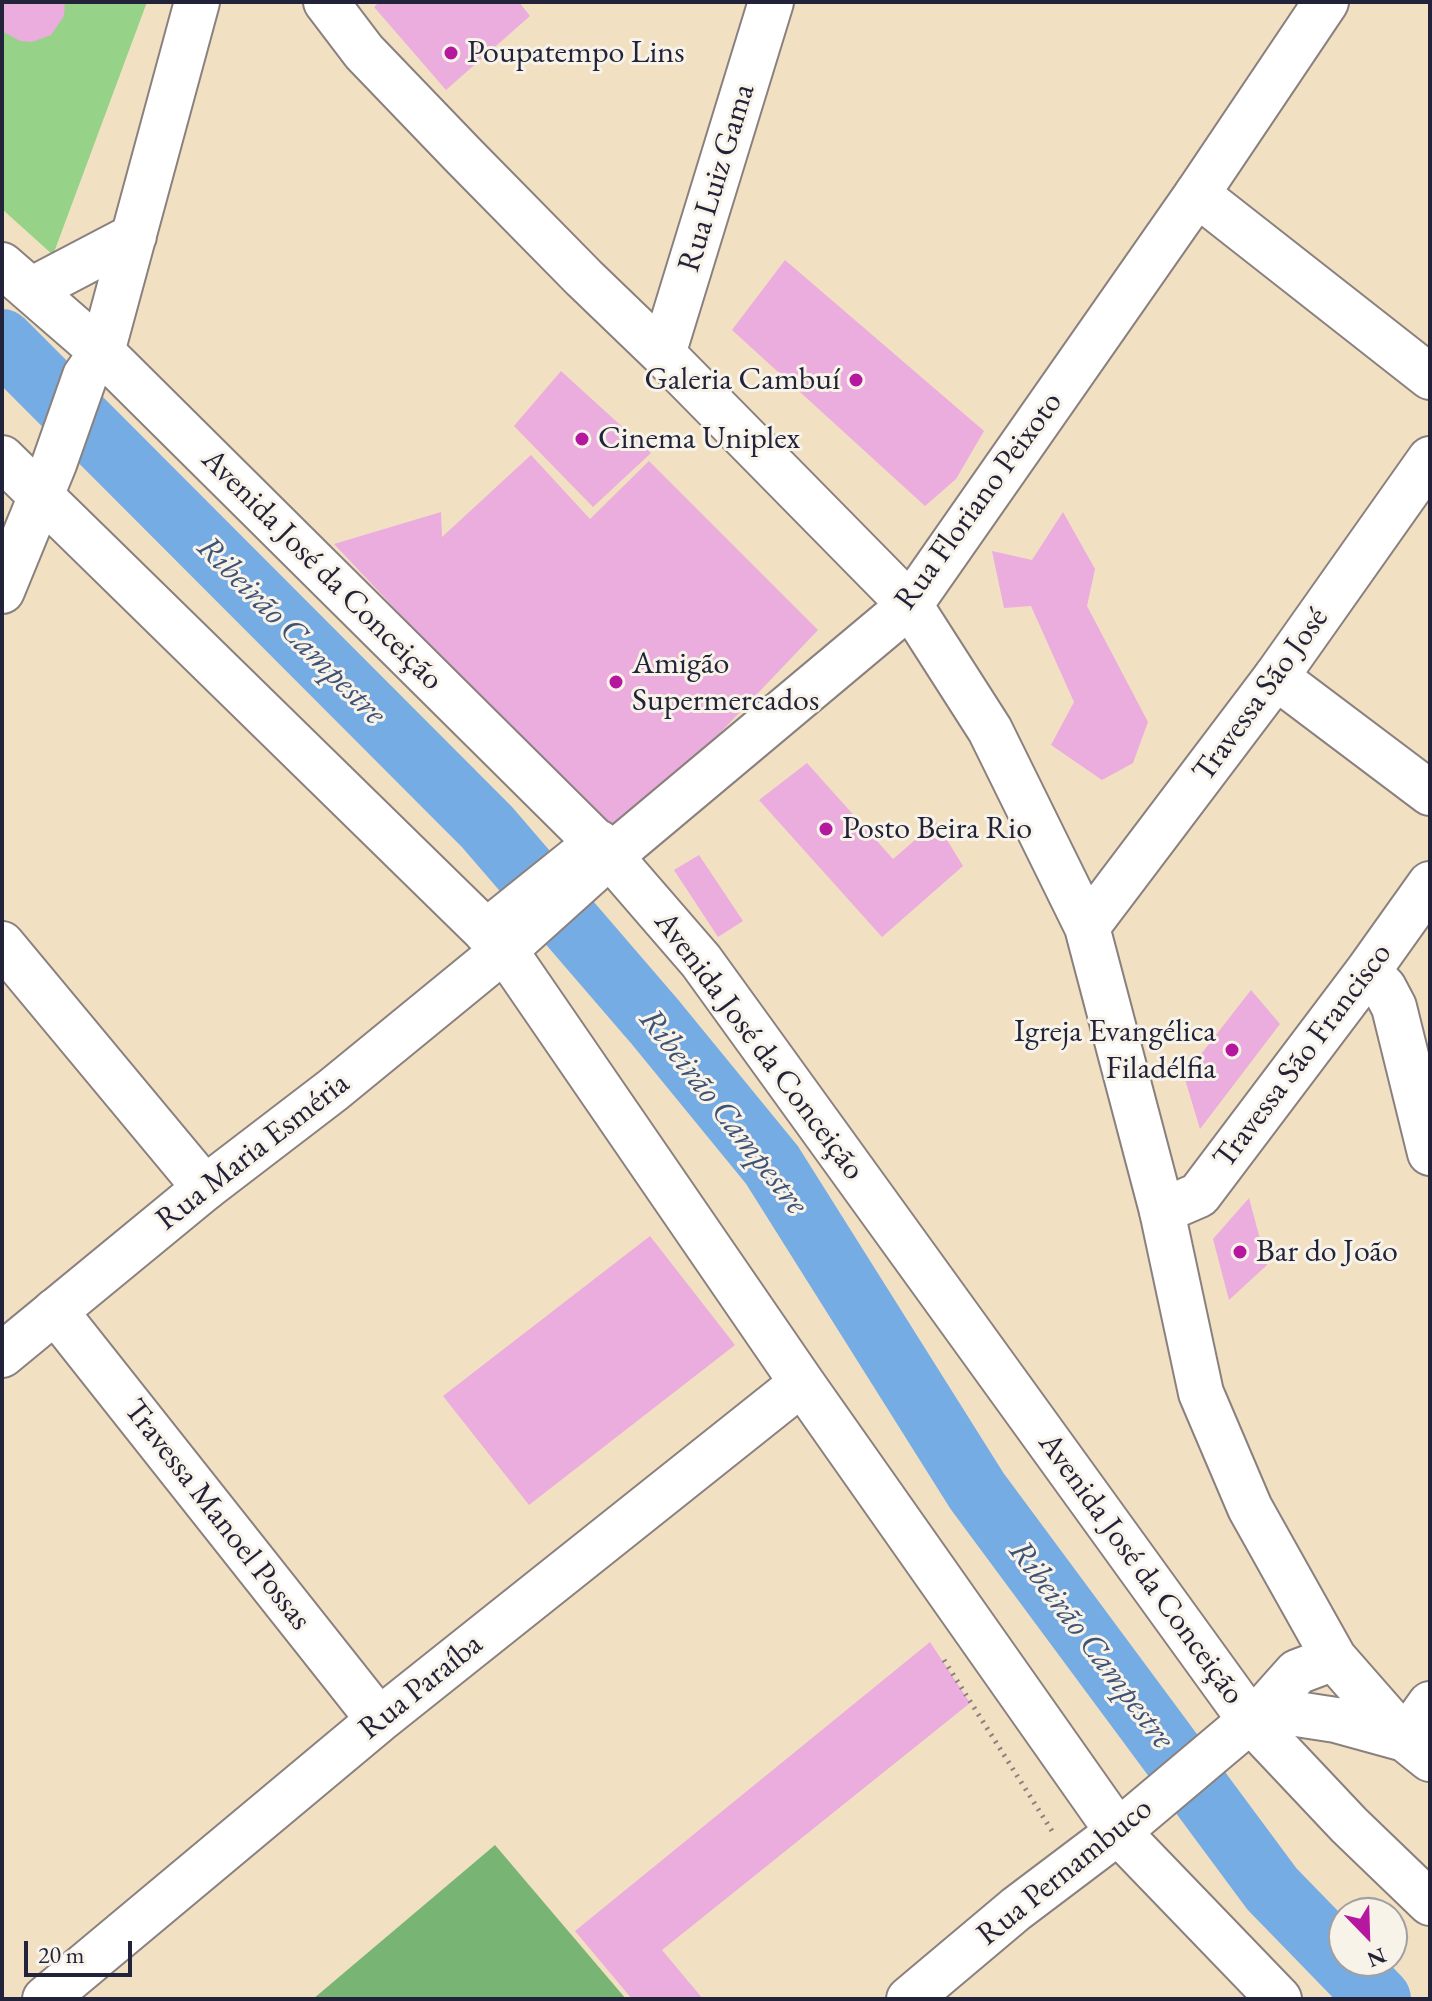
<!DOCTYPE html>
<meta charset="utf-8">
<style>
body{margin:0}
#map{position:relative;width:1432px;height:2001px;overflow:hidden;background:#f2e0c3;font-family:"EB Garamond",serif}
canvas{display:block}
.frame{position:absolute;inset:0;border:4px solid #22223b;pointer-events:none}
.north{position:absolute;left:1328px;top:1897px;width:80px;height:80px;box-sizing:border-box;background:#f7f3e8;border:2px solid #a29fa3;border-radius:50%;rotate:157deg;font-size:22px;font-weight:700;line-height:32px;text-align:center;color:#22223b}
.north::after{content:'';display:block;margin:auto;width:28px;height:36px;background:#b5179e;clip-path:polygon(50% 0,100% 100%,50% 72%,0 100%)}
.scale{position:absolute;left:24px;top:1941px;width:108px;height:36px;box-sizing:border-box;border:4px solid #22223b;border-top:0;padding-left:10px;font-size:24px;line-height:28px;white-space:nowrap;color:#22223b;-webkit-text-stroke:6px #f7f3e8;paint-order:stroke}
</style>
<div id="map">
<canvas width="1432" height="2001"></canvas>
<div class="frame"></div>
<div class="north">N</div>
<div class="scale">20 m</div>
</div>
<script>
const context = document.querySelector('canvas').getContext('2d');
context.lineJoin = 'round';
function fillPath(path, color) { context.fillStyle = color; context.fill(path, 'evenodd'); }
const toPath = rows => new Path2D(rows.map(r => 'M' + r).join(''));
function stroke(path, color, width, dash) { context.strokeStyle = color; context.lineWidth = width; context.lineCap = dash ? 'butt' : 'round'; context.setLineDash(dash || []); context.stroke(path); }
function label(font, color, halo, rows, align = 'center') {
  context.font = font + ' "EB Garamond",serif'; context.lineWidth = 6; context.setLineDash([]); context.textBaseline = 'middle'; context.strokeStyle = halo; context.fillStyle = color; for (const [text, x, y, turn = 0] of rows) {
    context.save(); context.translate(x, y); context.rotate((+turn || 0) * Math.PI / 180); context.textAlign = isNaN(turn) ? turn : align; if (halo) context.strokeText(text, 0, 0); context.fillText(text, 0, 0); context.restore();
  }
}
const green = toPath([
 [2,2,147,2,53,255,2,209]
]);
const forest = toPath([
 [495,1845,626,1999,313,1999]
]);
const river = toPath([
 [2,341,487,827,655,1022,772,1165,977,1491,1272,1889,1379,1999]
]);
const building = toPath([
 [2,2,65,2,64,16,51,35,32,42,20,41,2,31],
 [379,2,519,2,530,16,446,90,374,7],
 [785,260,984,431,956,479,925,506,732,330],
 [561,371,651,453,593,507,514,426],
 [531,455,590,519,649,461,818,630,719,734,609,836,334,544,441,512,442,537],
 [1063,512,1095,569,1087,606,1148,722,1133,763,1102,780,1051,745,1074,702,1031,606,1004,608,992,551,1032,560],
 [807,763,893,859,936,822,963,866,882,937,759,800],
 [699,855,743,921,718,937,674,870],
 [1251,990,1280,1024,1200,1129,1184,1076],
 [1249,1198,1267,1265,1229,1300,1213,1239],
 [650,1236,735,1345,529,1505,443,1396],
 [930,1642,970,1703,662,1950,703,1999,632,1999,575,1931]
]);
const path = toPath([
 [944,1660,1052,1831]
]);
const minor = toPath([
 [326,2,364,52,463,155,584,278,663,354,910,605],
 [1197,194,1430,377],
 [2,265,102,352,611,857,701,961,1250,1720,1349,1825,1430,1903],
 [31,290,134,236],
 [663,354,771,2],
 [2,458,504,949,802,1383,1118,1832,1279,1999],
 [2,591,54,464,85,376,102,352,197,2],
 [1276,677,1430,793],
 [486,932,598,842],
 [2,944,205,1188],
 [1368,971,1384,988,1394,1007,1430,1153],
 [1162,1211,1199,1195,1368,971,1430,884],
 [55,1311,379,1720],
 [1405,1739,1430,1704],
 [45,1999,379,1720,802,1383]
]);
const major = toPath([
 [910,605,990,730,1087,927,1162,1211,1201,1393,1250,1508,1334,1658,1405,1739,1430,1759],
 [1087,927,1276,677,1430,459],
 [2,1355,205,1188,333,1090,515,941,595,869,910,605,1197,194,1326,2],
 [1264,1709,1336,1720,1405,1739],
 [909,1999,1016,1909,1118,1832,1264,1709,1297,1672,1334,1658]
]);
const markers = [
 [451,53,8,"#b5179e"],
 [856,380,8,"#b5179e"],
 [582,439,8,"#b5179e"],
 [616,682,8,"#b5179e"],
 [826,829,8,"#b5179e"],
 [1232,1050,8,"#b5179e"],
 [1240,1252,8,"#b5179e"]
];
const poiNames = [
 ["Poupatempo Lins",467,53],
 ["Galeria Cambuí",840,380,"right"],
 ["Cinema Uniplex",598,439],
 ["Amigão",632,664],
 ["Supermercados",632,701],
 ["Posto Beira Rio",842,829],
 ["Igreja Evangélica",1216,1032,"right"],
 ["Filadélfia",1216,1069,"right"],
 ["Bar do João",1256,1252]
];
const streetNames = [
 ["Rua Luiz Gama",717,178,-73],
 ["Rua Floriano Peixoto",979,501,-54],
 ["Avenida José da Conceição",322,570,45],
 ["Travessa São José",1261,695,-54],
 ["Avenida José da Conceição",759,1046,53],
 ["Travessa São Francisco",1303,1056,-53],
 ["Rua Maria Esméria",253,1152,-38],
 ["Travessa Manoel Possas",217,1515,52],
 ["Avenida José da Conceição",1141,1569,54],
 ["Rua Paraíba",421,1687,-39],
 ["Rua Pernambuco",1065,1872,-39]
];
const waterNames = [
 ["Ribeirão Campestre",291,631,45],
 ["Ribeirão Campestre",723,1112,52],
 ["Ribeirão Campestre",1091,1645,53]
];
fillPath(green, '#96d388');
fillPath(forest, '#78b574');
stroke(river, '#76ace4', 64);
fillPath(building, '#ebacde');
stroke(minor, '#8a817f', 48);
stroke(major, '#8a817f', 48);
stroke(path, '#8a817f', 5, [2, 6]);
stroke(minor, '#fff', 44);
stroke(major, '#fff', 44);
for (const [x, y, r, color] of markers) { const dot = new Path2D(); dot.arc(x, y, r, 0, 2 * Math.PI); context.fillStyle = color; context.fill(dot); stroke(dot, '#f7f3e8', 3); }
label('32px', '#22223b', '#f7f3e8', poiNames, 'left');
label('32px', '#22223b', '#f7f3e8', streetNames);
label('italic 34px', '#3f5276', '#f7f3e8', waterNames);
</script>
